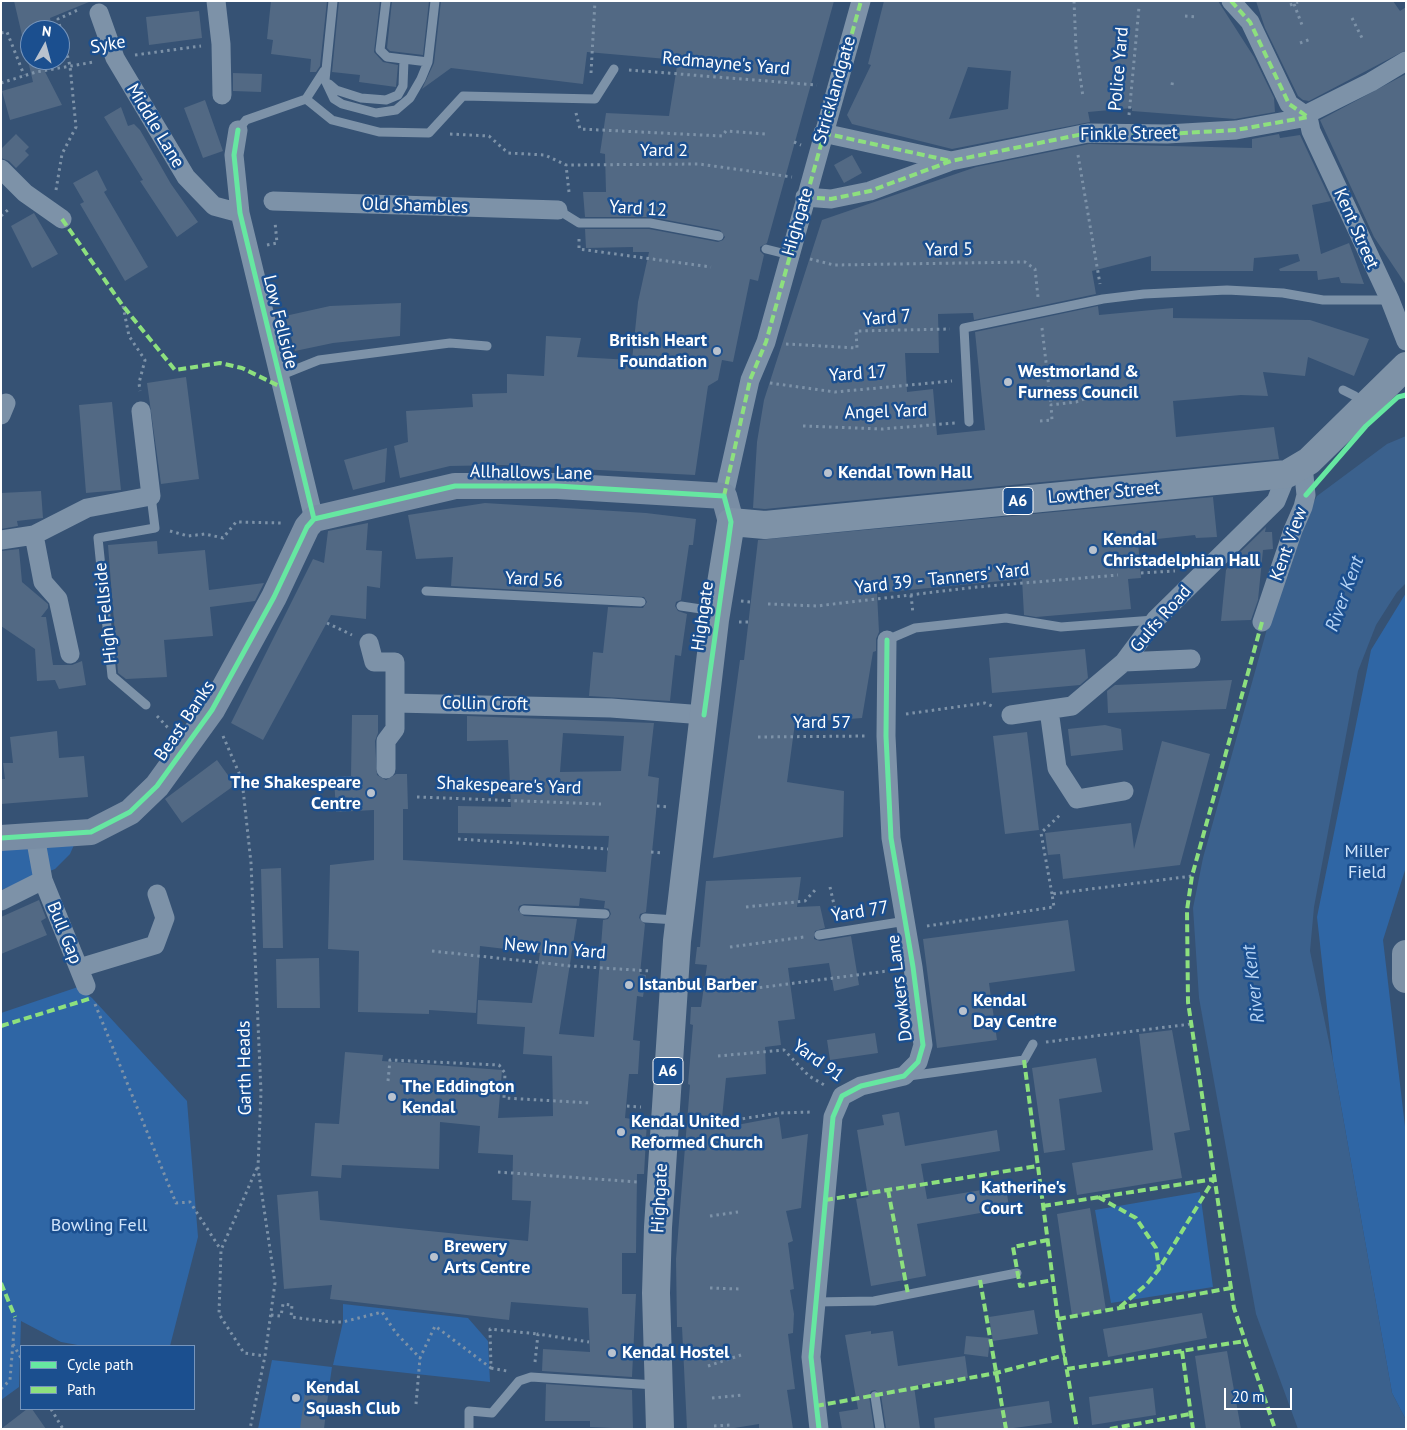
<!DOCTYPE html>
<style>
body{margin:0}
#map{position:relative;width:1407px;height:1430px;overflow:hidden;background:#365274;font-family:"PT Sans",sans-serif}
canvas{display:block}
.frame{position:absolute;inset:0;border:2px solid #fff;pointer-events:none}
.legend{position:absolute;left:20px;top:1345px;width:175px;height:65px;box-sizing:border-box;background:#1b4f8f;border:1px solid #7695bc;margin:0;padding:6px 9px;list-style:none;font-size:15px;color:#fff}
.legend li{display:flex;align-items:center;gap:10px;height:25px}
.legend b{width:25px;border:1px solid #7695bc}
.north{position:absolute;left:20px;top:20px;width:50px;height:50px;box-sizing:border-box;background:#1b4f8f;border:1px solid #7695bc;border-radius:50%;rotate:7deg;font-size:14px;font-weight:700;line-height:20px;text-align:center;color:#fff}
.north::after{content:'';display:block;margin:auto;width:18px;height:22px;background:#b9c2ce;clip-path:polygon(50% 0,100% 100%,50% 72%,0 100%)}
.scale{position:absolute;left:1224px;top:1388px;width:68px;height:22px;box-sizing:border-box;border:2px solid #fff;border-top:0;padding-left:6px;font-size:15px;line-height:18px;white-space:nowrap;color:#fff;-webkit-text-stroke:4px #1b4f8f;paint-order:stroke}
</style>
<div id="map">
<canvas width="1407" height="1430"></canvas>
<div class="frame"></div>
<ul class="legend">
<li><b style="height:6px;background:#66e7a1"></b>Cycle path</li>
<li><b style="height:6px;background:#8de07e"></b>Path</li>
</ul>
<div class="north">N</div>
<div class="scale">20 m</div>
</div>
<script>
const context = document.querySelector('canvas').getContext('2d');
context.lineJoin = 'round';
function fillPath(path, color) { context.fillStyle = color; context.fill(path, 'evenodd'); }
const toPath = rows => new Path2D(rows.map(r => 'M' + r).join(''));
function stroke(path, color, width, dash) { context.strokeStyle = color; context.lineWidth = width; context.lineCap = dash ? 'butt' : 'round'; context.setLineDash(dash || []); context.stroke(path); }
function label(font, color, halo, rows, align = 'center') {
  context.font = font + ' "PT Sans",sans-serif'; context.lineWidth = 5; context.setLineDash([]); context.textBaseline = 'middle'; context.strokeStyle = halo; context.fillStyle = color; for (const [text, x, y, turn = 0] of rows) {
    context.save(); context.translate(x, y); context.rotate((+turn || 0) * Math.PI / 180); context.textAlign = isNaN(turn) ? turn : align; if (halo) context.strokeText(text, 0, 0); context.fillText(text, 0, 0); context.restore();
  }
}
const green = toPath([
 [1406,593,1406,867,1383,940,1406,1135,1406,1420,1392,1393,1333,1061,1317,917,1371,650],
 [74,845,70,854,55,869,1,890,1,849],
 [78,987,92,998,187,1101,198,1237,170,1346,83,1346,61,1342,21,1321,19,1387,1,1400,1,1013],
 [1200,1192,1213,1287,1111,1303,1095,1210],
 [343,1304,468,1318,488,1341,490,1382,333,1365,343,1322],
 [272,1360,332,1367,323,1429,258,1429]
]);
const water = toPath([
 [1406,436,1406,583,1397,592,1376,625,1358,671,1314,907,1310,951,1333,1061,1392,1393,1406,1420,1406,1429,1298,1429,1256,1314,1199,998,1193,908,1203,858,1282,575,1298,530,1317,496,1387,444]
]);
const building = toPath([
 [14,1,89,2,50,18,52,30,30,30,30,60,53,60,42,66,62,105,10,120,2,91,33,82],
 [271,1,327,1,320,66,316,72,310,72,311,59,271,54,273,40,267,39],
 [339,1,380,1,374,52,383,62,398,65,396,87,359,82,360,75,332,72],
 [392,1,429,1,423,55,390,51,387,48],
 [441,1,834,1,767,243,760,247,760,251,764,255,758,281,750,279,733,362,722,360,718,380,708,386,695,475,503,465,450,466,400,478,394,446,408,442,406,411,473,407,472,394,507,393,507,374,544,376,546,336,581,338,577,357,632,360,638,302,649,252,633,252,633,247,586,248,585,229,649,229,718,242,723,240,725,237,720,230,651,217,585,217,583,192,606,192,605,154,600,153,606,113,669,116,678,60,587,52,583,84,451,68,422,89,434,63],
 [884,1,1218,1,1254,57,1274,98,1275,112,1235,119,1132,111,1132,108,1088,112,1090,122,952,149,852,124,847,115,871,65,868,64],
 [968,67,1011,71,1008,109,949,119],
 [1256,1,1393,1,1400,11,1406,7,1406,50,1309,101,1303,100,1298,96,1265,28],
 [199,11,202,38,149,45,146,17],
 [233,73,262,74,261,92,233,91],
 [1406,74,1406,285,1374,237,1320,120],
 [205,100,223,151,203,158,184,108],
 [121,107,128,126,134,124,140,130,171,184,198,222,177,237,140,181,143,180,104,117],
 [16,134,29,147,25,151,29,155,16,168,9,161,1,158,1,149],
 [1279,134,1280,138,1300,135,1331,201,1312,205,1321,254,1349,243,1364,284,1341,283,1339,277,1318,280,1317,271,1280,271,1279,269,1300,261,1298,254,1254,258,1253,271,1151,271,1151,256,1092,271,1096,294,974,320,973,313,938,314,939,353,905,353,907,392,933,389,937,435,985,430,975,332,1098,306,1099,315,1173,308,1173,318,1310,320,1369,339,1354,376,1308,357,1305,376,1263,372,1268,396,1241,395,1173,401,1176,437,1274,427,1279,459,765,509,753,508,757,442,764,400,822,220,976,167,1089,144,1252,148,1252,139],
 [852,155,862,173,844,183,834,165],
 [97,170,107,190,104,192,148,267,125,281,80,204,84,202,73,183],
 [34,213,58,254,32,268,11,226],
 [401,303,400,336,333,343,295,351,285,316,330,306],
 [186,377,199,479,161,484,147,383],
 [112,402,121,490,86,493,79,405],
 [387,448,385,482,353,490,344,460],
 [41,491,43,518,17,521,18,526,1,529,1,493],
 [1213,497,1217,537,1196,538,1195,535,1138,541,1141,578,1128,579,1131,609,1036,617,1024,615,1022,579,877,593,879,632,876,639,876,651,873,652,862,718,795,723,787,782,844,791,843,837,713,858,740,660,744,660,758,540],
 [485,503,646,513,696,519,693,545,689,545,681,600,676,602,675,606,678,611,687,614,681,656,675,655,670,701,589,696,593,652,603,653,608,607,643,608,647,602,644,597,451,586,453,557,416,559,408,515],
 [368,523,366,550,382,551,380,588,367,586,366,619,331,615,263,740,231,723,313,559,324,563,328,531],
 [1266,527,1265,532,1272,532,1273,549,1263,550,1258,600,1251,620,1221,621,1226,570,1237,555],
 [157,541,158,554,205,550,209,590,264,583,255,601,210,607,213,636,164,640,167,677,126,679,118,673,108,545],
 [19,549,22,582,48,604,48,608,41,617,46,617,53,665,72,665,82,661,86,685,59,689,55,680,37,681,35,649,1,626,1,551],
 [1085,649,1088,678,1080,685,992,693,989,658],
 [1232,680,1226,709,1108,713,1107,691,1115,685],
 [352,715,378,715,378,733,375,741,377,775,386,780,396,774,407,774,408,809,403,809,403,860,606,872,609,836,458,833,458,806,511,807,508,740,467,741,467,716,654,723,648,776,659,778,656,813,646,912,640,914,639,918,645,924,640,974,646,975,643,997,637,996,633,1040,640,1041,638,1074,629,1074,625,1118,647,1121,644,1174,637,1174,636,1253,622,1253,622,1294,636,1294,632,1377,542,1371,543,1349,590,1352,588,1308,511,1302,509,1320,330,1299,332,1285,284,1289,277,1195,318,1191,320,1220,528,1241,531,1201,512,1200,513,1155,478,1153,480,1126,440,1122,439,1169,342,1165,341,1178,311,1176,315,1123,339,1124,345,1052,383,1055,382,1061,502,1070,498,1118,553,1116,552,1056,523,1054,525,1027,477,1024,478,1000,532,1003,540,953,480,946,476,1013,429,1010,429,1014,358,1012,359,951,328,949,330,865,374,860,374,810,336,812,334,777,351,776],
 [563,733,624,736,621,771,560,772],
 [580,898,605,901,604,908,609,909,611,914,608,919,603,920,594,1037,559,1034,577,919,524,916,518,910,519,906,524,904,579,906],
 [1105,725,1121,729,1123,750,1071,756,1068,729],
 [57,731,59,758,84,756,88,797,1,804,1,779,5,779,3,763,13,763,10,737],
 [1027,732,1039,830,1005,834,993,736],
 [1162,741,1210,754,1180,865,1063,879,1060,854,1048,855,1045,833,1131,823,1134,849],
 [217,760,235,785,182,823,165,799],
 [281,868,283,948,263,948,261,869],
 [801,877,797,907,820,906,825,928,815,931,814,939,820,941,851,936,859,985,834,991,829,963,788,968,795,1019,778,1021,781,1045,765,1047,766,1074,726,1078,721,1128,779,1117,782,1139,808,1134,801,1208,786,1211,793,1241,788,1243,794,1289,790,1290,794,1314,793,1333,788,1334,795,1389,787,1390,793,1429,759,1429,759,1424,728,1429,687,1429,682,1327,677,1327,676,1259,690,1085,688,1084,693,1025,690,1024,691,1007,701,1007,707,965,695,964,697,947,700,947,706,881],
 [39,900,46,918,41,921,47,935,1,954,1,917],
 [1068,920,1075,971,989,983,997,1040,937,1048,923,939],
 [319,958,320,1008,277,1008,276,959],
 [1172,1030,1190,1130,1174,1133,1182,1178,1077,1195,1072,1163,1153,1150,1139,1034],
 [875,1033,878,1053,830,1060,827,1040],
 [1096,1058,1102,1092,1059,1099,1065,1150,1044,1153,1032,1068],
 [899,1112,905,1146,997,1130,1000,1151,921,1164,927,1199,1006,1186,1009,1208,917,1224,926,1276,871,1286,856,1199,868,1197,857,1130,884,1125,882,1115],
 [1090,1208,1106,1310,1072,1316,1057,1214],
 [1034,1310,1038,1334,993,1341,989,1317],
 [1202,1313,1207,1338,1108,1357,1103,1329],
 [871,1331,871,1334,893,1331,898,1366,965,1356,968,1378,914,1386,920,1429,886,1429,881,1395,875,1390,871,1391,869,1396,874,1429,842,1429,839,1412,858,1409,845,1335],
 [966,1336,990,1338,988,1357,964,1354],
 [1227,1351,1241,1429,1206,1429,1195,1356],
 [546,1384,632,1390,633,1429,590,1427,590,1421,545,1421],
 [1153,1388,1156,1415,1092,1425,1089,1397],
 [305,1391,328,1394,324,1429,300,1429],
 [1049,1401,1052,1423,1006,1429,935,1429,934,1418],
 [27,1409,32,1409,46,1429,1,1429]
]);
const path = toPath([
 [1074,1,1076,48,1083,97],
 [1294,4,1302,25],
 [1290,5,1298,2],
 [1185,16,1197,17],
 [1352,18,1363,40],
 [1,33,7,32,24,75],
 [1300,43,1311,39],
 [135,55,201,46],
 [629,70,817,85],
 [591,73,595,1],
 [1,83,36,72,94,62],
 [1172,85,1173,79],
 [576,113,580,129,722,136,726,131,765,134],
 [1129,115,1139,7],
 [450,134,489,136,508,153,545,155,566,165],
 [794,142,801,145],
 [1078,155,1100,284],
 [56,190,62,154,76,127,70,66,58,19,80,9],
 [569,192,566,165,699,164,792,177],
 [1,216,10,208],
 [579,239,579,249,711,267],
 [267,245,277,243,275,222],
 [810,259,834,265,1025,262,1035,269,1038,297],
 [123,306,129,336,145,360,139,383,140,391],
 [1042,328,1051,405],
 [786,344,857,348,856,331,950,329],
 [770,383,835,392,952,381],
 [1040,421,1052,420,1051,405,1076,402,1089,397],
 [803,426,882,429,955,423],
 [170,531,188,536,205,534,223,538,236,522,282,523],
 [1141,573,1175,571],
 [911,595,913,614],
 [741,601,751,602],
 [768,604,817,606,977,587,1118,575],
 [739,622,749,622],
 [327,623,352,635],
 [906,714,985,703,994,707],
 [157,716,170,730],
 [223,736,242,780,251,863,261,1092,258,1168,275,1283,265,1356,250,1429],
 [758,737,867,736],
 [417,797,601,804],
 [657,806,669,807],
 [458,839,608,849],
 [651,852,663,853],
 [830,887,837,918],
 [1052,894,1041,833,1062,813],
 [746,907,805,901,816,889],
 [927,926,1054,907,1052,894,1192,876],
 [730,947,804,937],
 [432,951,571,966,651,971],
 [697,988,704,988],
 [734,991,895,970],
 [95,1004,176,1203,190,1202,221,1250],
 [1046,1042,1191,1024],
 [718,1056,784,1050,809,1076,826,1086],
 [388,1081,390,1060,499,1065,505,1073,504,1098,592,1103],
 [627,1106,641,1107],
 [717,1123,778,1113,813,1112],
 [257,1168,221,1250,219,1314,244,1353,265,1356],
 [498,1172,638,1182],
 [710,1216,738,1212],
 [710,1288,740,1289],
 [271,1315,281,1316,283,1304,292,1305,291,1317,331,1322,343,1322,382,1312,396,1333,420,1358,435,1326,491,1368,490,1329,538,1334],
 [13,1344,21,1358],
 [535,1362,538,1334,589,1342],
 [708,1366,741,1355],
 [491,1368,507,1371],
 [1,1389,10,1380,15,1317],
 [712,1398,743,1395],
 [416,1404,420,1358],
 [51,1409,63,1429],
 [714,1426,730,1425]
]);
const lane = toPath([
 [333,1,325,80,334,99,342,104,376,113,396,110,410,98,421,79,428,62,435,1],
 [386,1,380,50,387,57,428,62],
 [329,84,336,90,361,98,386,100,398,95,403,86,404,60],
 [306,99,332,120,379,132,429,133,463,96,595,99,614,69],
 [238,130,246,120,306,99,324,71],
 [558,210,579,223,650,223,719,236],
 [766,249,790,255],
 [279,376,319,360,450,343,487,346],
 [1343,390,1355,396,1361,405],
 [969,422,964,328,1103,299,1144,294,1227,290,1283,293,1323,300,1390,300],
 [426,591,641,602],
 [681,606,714,611],
 [887,640,915,628,1006,618,1061,627,1154,620],
 [146,705,112,676,98,538,155,528,151,496],
 [524,910,605,914],
 [645,918,676,920],
 [819,935,906,921],
 [909,1076,1024,1060,1033,1044],
 [815,1302,874,1301,1017,1273],
 [875,1396,880,1429],
 [469,1429,469,1411,492,1413,519,1381,531,1377,655,1385]
]);
const street = toPath([
 [216,1,221,44,222,95],
 [1231,1,1250,22,1289,104,1308,117],
 [99,13,115,58,186,177,214,206,240,213],
 [1308,117,1311,131,1390,300,1406,341],
 [1308,117,1311,112,1371,82,1406,61],
 [238,130,234,155,240,213,314,519],
 [823,133,951,161],
 [1,169,25,193,62,219],
 [805,197,831,199,870,191,951,161,1088,133,1167,134,1236,130,1308,117],
 [273,201,558,210],
 [1,415,6,403],
 [724,496,750,380,766,342,861,1],
 [34,535,43,582,58,599,70,654],
 [1,540,34,535,87,508,151,496,141,411],
 [1262,622,1293,530,1303,507,1306,495,1303,466],
 [369,643,374,662,395,662,395,703,611,708,704,715],
 [1124,662,1191,659],
 [1049,710,1057,768,1077,799,1124,791],
 [1011,715,1072,706,1124,662,1156,619,1276,501,1287,474],
 [386,769,386,741,395,729,395,703],
 [43,880,86,986],
 [1,901,43,880,35,836],
 [79,968,155,945,165,918,157,894],
 [819,1429,811,1357,833,1117,842,1096,861,1086,904,1076,918,1062,923,1045,913,967,891,838,886,736,887,640]
]);
const secondary = toPath([
 [1,838,91,832,130,812,157,786,212,710,274,597,307,527,314,519,455,486,557,486,724,496,731,522]
]);
const highway = toPath([
 [1406,954,1406,979],
 [660,1429,656,1293,658,1227,677,941,715,620,731,522,765,525,1287,474,1309,461,1406,366]
]);
const quiet = toPath([
 [1231,1,1250,22,1289,104,1308,117],
 [823,133,951,161],
 [805,197,831,199,870,191,951,161,1088,133,1167,134,1236,130,1308,117],
 [62,219,123,306,175,370,220,363,242,368,281,387],
 [724,496,750,380,766,342,861,1],
 [1262,622,1192,876,1187,910,1188,1002,1234,1308,1275,1429],
 [1,1026,92,998],
 [1024,1060,1058,1319,1077,1429],
 [888,1190,908,1294],
 [1098,1197,1136,1218,1156,1248,1159,1269],
 [825,1200,1038,1166],
 [1043,1206,1214,1179],
 [1048,1240,1013,1247,1020,1286,1053,1280],
 [980,1280,1006,1429],
 [1,1283,15,1317],
 [1120,1307,1147,1284,1159,1269,1214,1179],
 [1058,1319,1231,1288],
 [1182,1351,1193,1429],
 [1067,1369,1245,1341],
 [816,1406,996,1373,1065,1355],
 [1110,1429,1190,1414]
]);
const cycleway = toPath([
 [238,130,234,155,240,213,314,519],
 [1306,495,1366,426,1398,397,1406,395],
 [314,519,455,486,557,486,724,496,731,522,704,715],
 [1,838,91,832,130,812,157,786,212,710,274,597,307,527,314,519],
 [819,1429,811,1357,833,1117,842,1096,861,1086,904,1076,918,1062,923,1045,913,967,891,838,886,736,887,640]
]);
const markers = [
 [717,351,5,"#b9c2ce"],
 [1008,382,5,"#b9c2ce"],
 [828,473,5,"#b9c2ce"],
 [1093,550,5,"#b9c2ce"],
 [371,793,5,"#b9c2ce"],
 [629,985,5,"#b9c2ce"],
 [963,1011,5,"#b9c2ce"],
 [392,1097,5,"#b9c2ce"],
 [621,1132,5,"#b9c2ce"],
 [971,1198,5,"#b9c2ce"],
 [434,1257,5,"#b9c2ce"],
 [612,1353,5,"#b9c2ce"],
 [296,1398,5,"#b9c2ce"]
];
const shields = [
 [1018,501,30],
 [668,1071,30]
];
const shieldNames = [
 ["A6",1018,501],
 ["A6",668,1071]
];
const streetNames = [
 ["Syke",108,45,-10],
 ["Redmayne's Yard",726,64,5],
 ["Police Yard",1119,69,-85],
 ["Stricklandgate",835,90,-74],
 ["Middle Lane",155,126,59],
 ["Finkle Street",1129,134,-1],
 ["Yard 2",664,151],
 ["Old Shambles",415,206,2],
 ["Yard 12",638,209,4],
 ["Highgate",798,222,-74],
 ["Kent Street",1356,229,66],
 ["Yard 5",949,250,-1],
 ["Yard 7",887,318,-5],
 ["Low Fellside",280,322,76],
 ["Yard 17",858,374,-4],
 ["Angel Yard",886,412,-2],
 ["Allhallows Lane",531,473,1],
 ["Lowther Street",1104,493,-5],
 ["Kent View",1289,544,-70],
 ["Yard 39 - Tanners' Yard",942,579,-6],
 ["Yard 56",534,580,3],
 ["High Fellside",106,613,-96],
 ["Highgate",703,616,-82],
 ["Gulfs Road",1161,619,-49],
 ["Collin Croft",485,704,1],
 ["Beast Banks",185,721,-56],
 ["Yard 57",822,723],
 ["Shakespeare's Yard",509,786,2],
 ["Yard 77",860,912,-9],
 ["Bull Gap",64,933,68],
 ["New Inn Yard",555,949,5],
 ["Dowkers Lane",900,988,-97],
 ["Yard 91",818,1061,36],
 ["Garth Heads",245,1068,-91],
 ["Highgate",660,1198,-87]
];
const poiNames = [
 ["British Heart",707,341,"right"],
 ["Foundation",707,362,"right"],
 ["Westmorland &",1018,372],
 ["Furness Council",1018,393],
 ["Kendal Town Hall",838,473],
 ["Kendal",1103,540],
 ["Christadelphian Hall",1103,561],
 ["The Shakespeare",361,783,"right"],
 ["Centre",361,804,"right"],
 ["Istanbul Barber",639,985],
 ["Kendal",973,1001],
 ["Day Centre",973,1022],
 ["The Eddington",402,1087],
 ["Kendal",402,1108],
 ["Kendal United",631,1122],
 ["Reformed Church",631,1143],
 ["Katherine's",981,1188],
 ["Court",981,1209],
 ["Brewery",444,1247],
 ["Arts Centre",444,1268],
 ["Kendal Hostel",622,1353],
 ["Kendal",306,1388],
 ["Squash Club",306,1409]
];
const parkNames = [
 ["Miller",1367,852],
 ["Field",1367,873],
 ["Bowling Fell",99,1226]
];
const waterNames = [
 ["River Kent",1345,594,-70],
 ["River Kent",1254,984,-97]
];
fillPath(green, '#2f66a5');
fillPath(water, '#3b618d');
fillPath(building, '#526984');
stroke(path, '#7d92a8', 3, [2.5, 4]);
stroke(lane, '#7d92a8', 9);
stroke(street, '#7d92a8', 19);
stroke(secondary, '#798da4', 26);
stroke(highway, '#7e92a7', 28);
stroke(quiet, '#8de07e', 4, [8, 4]);
stroke(cycleway, '#66e7a1', 5);
for (const [x, y, r, color] of markers) { const dot = new Path2D(); dot.arc(x, y, r, 0, 2 * Math.PI); context.fillStyle = color; context.fill(dot); stroke(dot, '#1b4f8f', 2); }
for (const [x, y, w] of shields) { const box = new Path2D(); box.roundRect(x - w / 2, y - 13.5, w, 27, 4); context.fillStyle = '#1b4f8f'; context.fill(box); stroke(box, '#fff', 1); }
label('bold 16px', '#fff', null, shieldNames);
label('18px', '#fff', '#1b4f8f', streetNames);
label('bold 18px', '#fff', '#1b4f8f', poiNames, 'left');
label('18px', '#cfe3fa', '#1b4f8f', parkNames);
label('italic 19px', '#b5d3f5', '#1b4f8f', waterNames);
</script>
